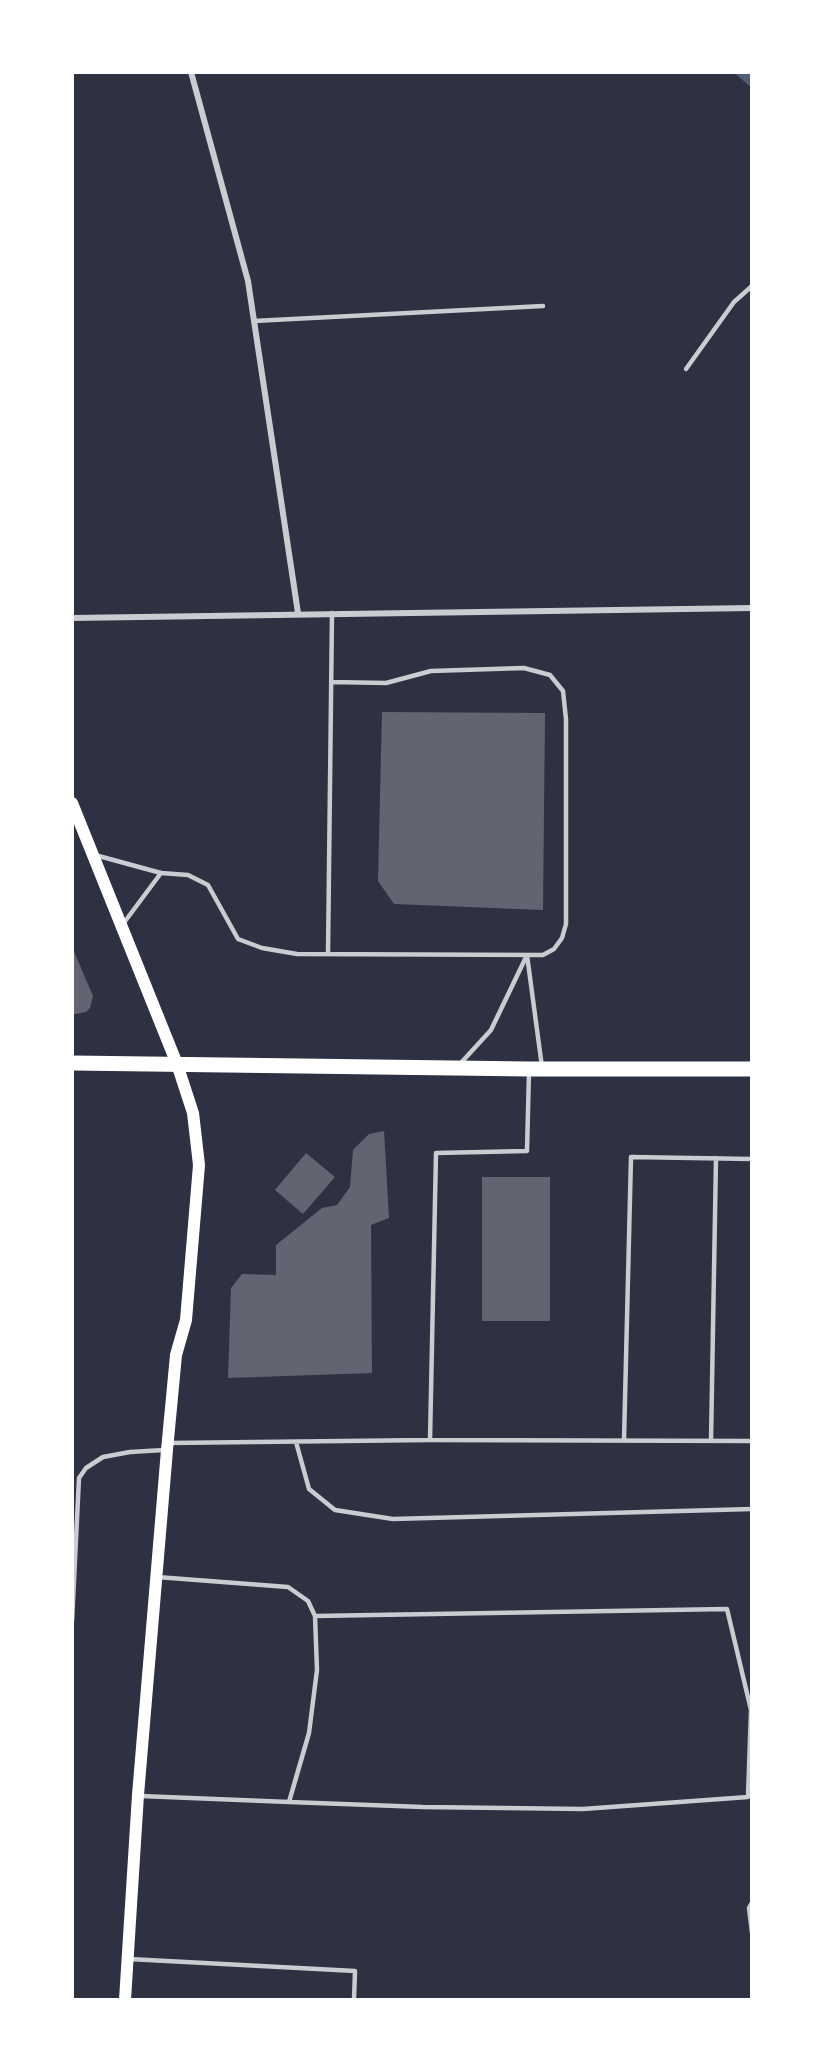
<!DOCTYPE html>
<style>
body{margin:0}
#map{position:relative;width:824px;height:2072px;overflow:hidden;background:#2d3142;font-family:Overpass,sans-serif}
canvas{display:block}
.frame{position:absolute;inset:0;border:74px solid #fff;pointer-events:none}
</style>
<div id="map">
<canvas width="824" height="2072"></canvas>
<div class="frame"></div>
</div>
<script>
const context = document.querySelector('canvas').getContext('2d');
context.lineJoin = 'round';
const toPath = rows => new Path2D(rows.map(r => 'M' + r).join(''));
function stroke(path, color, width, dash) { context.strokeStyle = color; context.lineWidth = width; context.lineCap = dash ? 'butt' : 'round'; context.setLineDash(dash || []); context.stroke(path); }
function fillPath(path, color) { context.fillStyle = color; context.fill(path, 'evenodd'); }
const stream = toPath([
 [740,72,752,82]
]);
const building = toPath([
 [382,712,545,713,543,910,394,904,378,881],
 [72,947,93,996,90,1008,86,1012,76,1014,72,1014],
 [384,1131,389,1218,371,1225,372,1373,228,1378,231,1288,242,1274,276,1275,276,1245,322,1208,337,1205,350,1187,353,1150,369,1134],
 [306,1153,335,1177,303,1214,275,1190],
 [482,1177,550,1177,550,1321,482,1321]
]);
const service = toPath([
 [254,321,543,306],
 [686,369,734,302,752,286],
 [95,855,161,873,188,875,208,885,238,939,262,948,297,954,543,955,554,949,562,938,566,924,566,719,563,691,550,675,524,668,431,671,386,683,331,682],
 [123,924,161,873],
 [328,954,332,613],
 [459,1065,491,1030,527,955,542,1067],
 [430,1440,436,1153,527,1151,529,1072],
 [624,1440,631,1157,752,1159],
 [711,1441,716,1158],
 [296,1442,309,1489,335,1510,393,1519,752,1509],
 [168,1443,430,1440,752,1441],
 [72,1622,79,1478,86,1468,103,1457,130,1452,164,1450],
 [141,1796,289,1802,309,1733,317,1670,315,1616,308,1601,288,1587,157,1577],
 [289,1802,423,1807,583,1809,748,1797,751,1710,727,1609,315,1616],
 [752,1903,749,1908,752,1933],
 [129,1959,355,1971,354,2000]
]);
const minor = toPath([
 [191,72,248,281,298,613],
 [72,618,752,608]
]);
const secondary = toPath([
 [72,803,177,1064,193,1113,199,1165,186,1320,176,1355,167,1450,138,1795,125,2000]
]);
const primary = toPath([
 [72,1063,529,1069,752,1069]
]);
stroke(stream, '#4f5d75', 9);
fillPath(building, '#626471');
stroke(service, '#caccd0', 4.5);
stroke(minor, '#caccd0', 6);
stroke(secondary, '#fff', 12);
stroke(primary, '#fff', 15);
</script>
